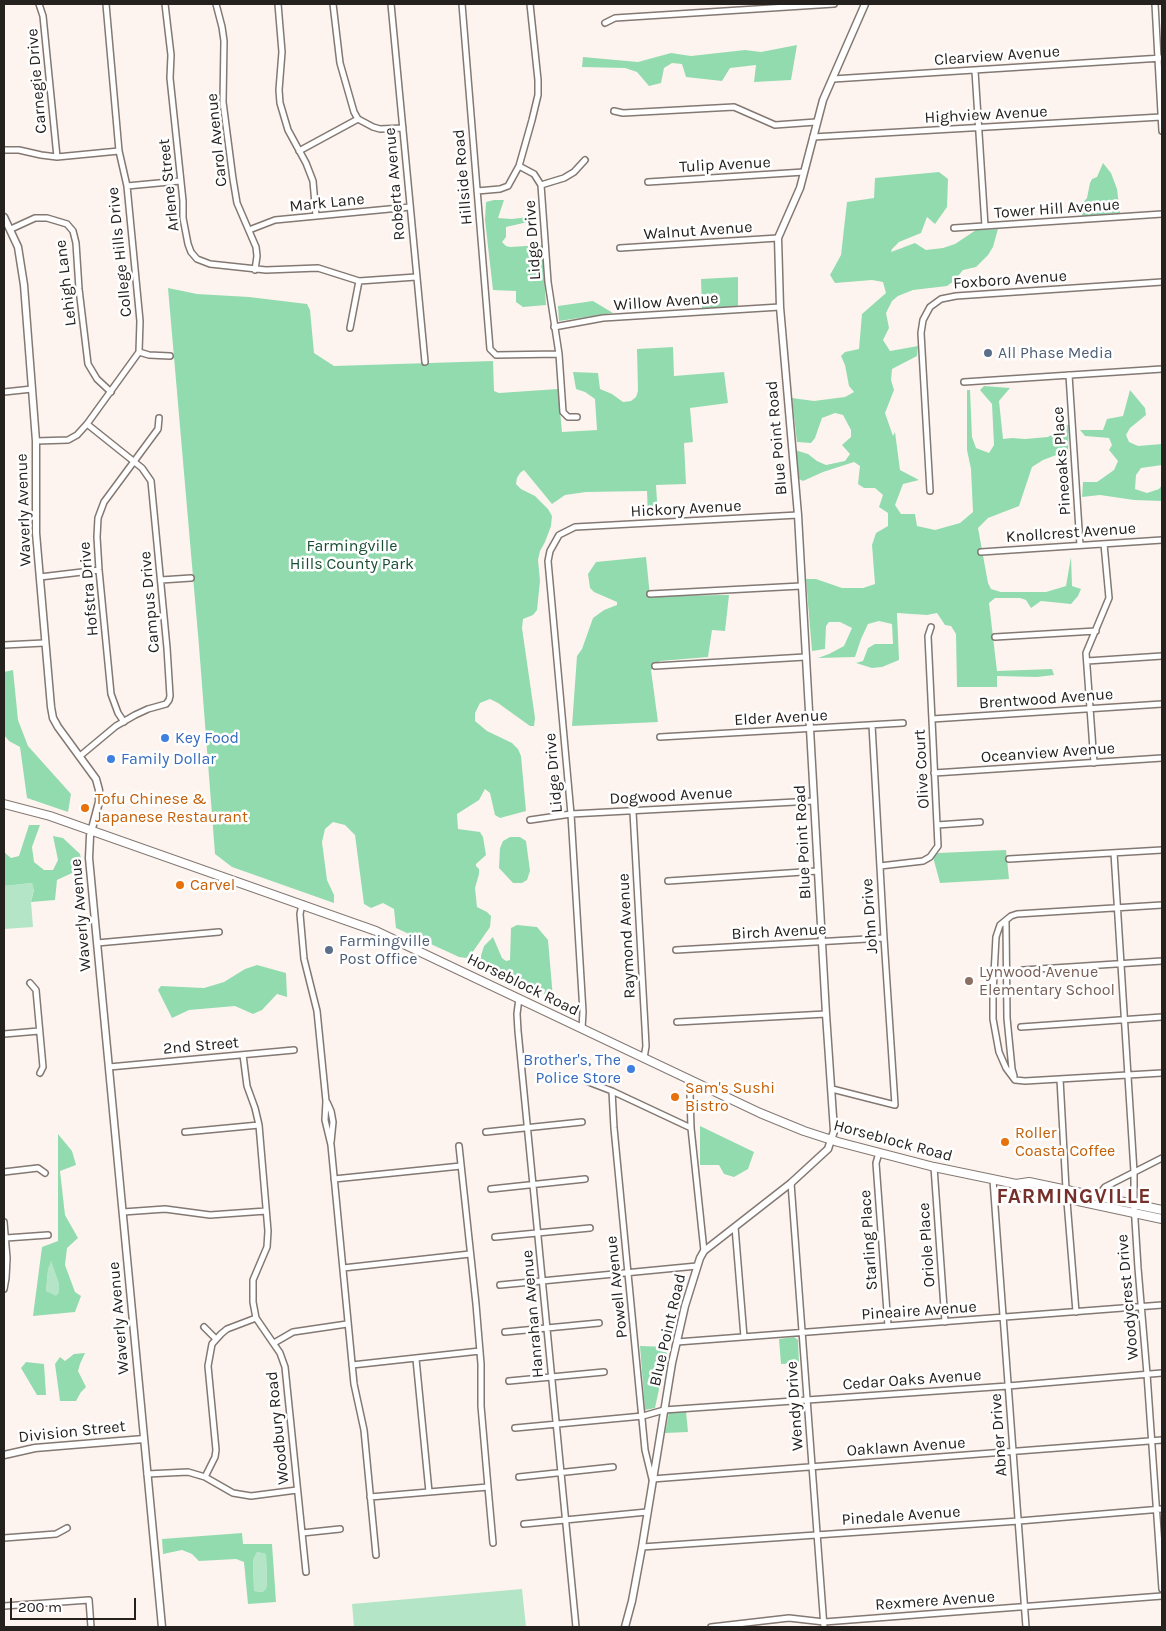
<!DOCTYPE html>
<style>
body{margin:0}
#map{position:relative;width:1166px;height:1631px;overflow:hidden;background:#fef4ef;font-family:Karla,sans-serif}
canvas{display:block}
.frame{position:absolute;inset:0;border:5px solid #25211f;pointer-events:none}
.scale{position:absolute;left:10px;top:1598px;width:126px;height:22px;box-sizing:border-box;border:2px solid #25211f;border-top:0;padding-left:6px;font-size:15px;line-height:18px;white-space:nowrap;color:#25211f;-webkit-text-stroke:4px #fff;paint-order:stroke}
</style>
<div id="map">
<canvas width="1166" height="1631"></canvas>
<div class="frame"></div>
<div class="scale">200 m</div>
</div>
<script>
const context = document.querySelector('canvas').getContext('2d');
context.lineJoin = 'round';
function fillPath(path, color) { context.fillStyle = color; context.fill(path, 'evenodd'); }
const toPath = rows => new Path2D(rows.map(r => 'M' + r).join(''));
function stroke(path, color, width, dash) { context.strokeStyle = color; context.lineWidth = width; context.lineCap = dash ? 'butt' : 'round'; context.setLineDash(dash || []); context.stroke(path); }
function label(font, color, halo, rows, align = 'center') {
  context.font = font + ' Karla,sans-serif'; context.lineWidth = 5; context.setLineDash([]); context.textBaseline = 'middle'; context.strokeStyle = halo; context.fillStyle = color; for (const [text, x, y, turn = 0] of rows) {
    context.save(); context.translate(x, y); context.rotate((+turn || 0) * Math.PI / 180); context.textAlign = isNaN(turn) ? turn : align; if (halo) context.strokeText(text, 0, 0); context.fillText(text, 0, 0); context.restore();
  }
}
const green = toPath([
 [32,883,34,889,31,902,33,927,4,929,4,886],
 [51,1260,59,1284,59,1292,56,1297,46,1291,48,1270],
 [257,1552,266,1554,267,1584,266,1589,262,1592,254,1591,253,1560],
 [522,1589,526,1627,354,1627,352,1604]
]);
const forest = toPath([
 [797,45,791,80,754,82,756,65,730,68,722,81,686,77,682,64,672,63,664,68,661,83,649,86,637,72,625,68,582,67,583,57,638,62,671,53,691,56,745,50,761,52],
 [1103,163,1111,173,1117,189,1120,213,1082,216,1082,204,1087,198,1090,183,1092,179,1097,177],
 [939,172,948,179,947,207,935,224,927,217,921,233,899,242,892,249,891,252,915,243,926,250,943,248,955,244,976,230,998,229,993,247,988,255,976,267,963,270,954,281,947,286,913,290,898,296,892,301,886,313,889,328,883,340,890,351,918,346,917,356,892,369,891,380,894,390,885,413,893,436,895,432,900,470,919,480,903,484,895,505,901,514,915,514,917,526,935,530,960,523,973,512,971,469,967,450,967,390,970,390,972,437,976,448,989,453,994,445,992,404,980,390,984,386,1010,388,999,401,1003,439,1012,438,1025,439,1048,437,1069,424,1068,453,1059,454,1043,460,1032,467,1019,506,988,518,978,528,988,583,991,589,1001,592,1046,592,1066,586,1071,557,1072,586,1081,589,1078,596,1071,604,1041,601,1031,608,1026,600,1020,598,995,598,989,603,997,671,1052,669,1054,675,1037,677,997,676,997,687,957,687,956,634,951,626,945,625,937,613,927,615,897,613,899,660,882,667,872,668,856,663,863,661,868,648,875,644,893,644,892,624,879,621,868,624,861,639,855,657,818,658,829,654,844,646,852,628,840,622,829,622,826,626,825,649,812,651,806,579,816,579,842,588,863,588,875,584,872,545,876,533,888,526,888,513,879,507,883,495,875,488,864,488,858,484,860,466,854,462,823,472,803,481,799,479,795,450,808,454,817,461,826,465,845,461,850,454,842,445,851,437,851,430,843,415,835,413,822,418,815,438,811,443,797,442,792,398,814,401,845,397,854,392,849,386,845,365,841,356,845,352,859,349,862,314,886,293,883,282,872,280,835,283,830,275,841,255,847,202,874,198,875,178],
 [494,200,504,200,498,218,512,219,537,216,532,221,506,227,506,237,502,242,506,246,510,247,542,245,546,305,523,307,516,302,516,291,493,290,485,220,486,202],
 [738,277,738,307,702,308,701,279],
 [168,288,197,294,249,297,307,304,310,310,314,353,334,366,493,361,494,391,499,393,558,389,562,432,597,430,595,399,585,392,576,389,573,372,598,373,600,389,612,394,623,402,631,401,636,397,638,391,637,349,673,347,674,376,724,372,728,403,690,408,693,442,684,443,686,484,656,485,658,517,648,517,647,491,586,492,565,495,552,504,524,470,520,473,517,478,516,484,521,489,535,496,548,509,552,516,551,526,545,542,540,551,538,560,540,581,537,610,533,615,523,619,522,628,535,718,534,726,530,726,498,703,490,699,480,703,475,713,475,721,487,731,512,743,518,749,521,756,526,811,500,818,495,815,490,793,485,789,479,800,457,814,458,829,480,832,483,837,486,855,476,864,476,866,479,869,479,874,475,888,477,907,487,912,491,916,490,927,472,953,466,958,459,957,396,928,394,909,383,903,371,908,364,904,355,835,345,825,333,822,325,829,322,842,327,880,334,895,334,903,232,867,215,854,199,646],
 [593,301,613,313,559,321,558,306],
 [1130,390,1145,408,1146,415,1130,428,1126,435,1129,442,1138,446,1162,444,1162,465,1141,468,1136,475,1135,489,1147,493,1159,489,1162,485,1162,501,1134,500,1100,495,1082,497,1083,482,1097,482,1114,470,1118,461,1109,450,1112,445,1109,438,1085,436,1080,430,1103,430,1107,419,1123,416],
 [646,557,650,596,729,595,725,631,712,630,708,657,660,661,651,670,658,722,572,726,577,656,582,649,593,618,604,610,617,605,617,602,594,592,590,588,588,574,596,562],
 [13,670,18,720,28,746,71,794,68,812,27,798,20,747,9,741,4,735,4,672],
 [29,825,40,825,32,847,34,862,44,870,53,870,58,860,53,836,63,838,80,854,83,868,57,880,55,900,31,902,34,890,32,883,4,886,4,852,11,858,19,856],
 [510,837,520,837,526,841,530,871,527,880,522,883,513,883,499,868,500,848,503,841],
 [1006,850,1009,879,940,883,933,857,938,853],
 [517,925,537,927,548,940,553,998,479,962,484,946,493,937,502,958,506,961,510,960,511,928],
 [257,965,286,973,287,997,277,994,262,1010,253,1014,235,1006,189,1010,172,1018,158,990,161,986,204,988,224,982,245,969],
 [700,1126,754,1152,748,1169,734,1177,724,1174,719,1165,700,1165],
 [58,1134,72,1151,76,1165,60,1171,65,1215,78,1238,67,1248,65,1265,75,1292,81,1296,75,1312,33,1316,42,1247,58,1241],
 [51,1261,59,1284,59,1292,56,1296,46,1291,48,1270],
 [794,1337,798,1340,799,1363,781,1364,779,1339],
 [640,1346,668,1347,655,1408,645,1410],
 [85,1353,80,1364,78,1371,86,1387,81,1392,76,1401,60,1401,55,1364,60,1357,65,1361,74,1354],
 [26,1362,44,1364,46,1395,37,1395,21,1368],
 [686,1411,688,1432,665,1433,669,1413],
 [242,1533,243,1544,272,1544,276,1602,248,1604,244,1562,236,1559,199,1561,192,1554,182,1550,163,1554,162,1539],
 [257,1552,266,1554,267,1584,266,1589,262,1592,254,1591,253,1560]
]);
const minor = toPath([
 [39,4,43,16,57,157],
 [165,4,171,55,170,78,183,201,183,218,188,244,191,252,197,259,210,264,266,270,318,268,359,281,416,277],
 [216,4,222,27,224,41,223,102,233,179,237,203,256,247,257,256,255,270],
 [278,4,282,52,279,90,280,103,288,130,306,163,313,181,316,216],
 [333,4,340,63,354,112,358,119,373,127,380,129,403,128],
 [391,4,425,362],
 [462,4,490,349,496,355,559,354],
 [530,4,538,80,538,95,532,120,519,166,534,174,541,185,548,282,559,354,563,412,568,417,577,417],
 [1155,4,1162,131],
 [605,23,615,18,834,4],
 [975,71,985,226],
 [833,79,1162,58],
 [614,111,623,113,734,107,775,125,816,122],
 [813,137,1161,117],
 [4,150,19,150,41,155,57,157,119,151],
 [299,151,358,119],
 [648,182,804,172],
 [541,185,564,178,574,172,585,160],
 [127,186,180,181],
 [477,191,500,189,508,186,519,166],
 [954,228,1162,214],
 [11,229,35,218,47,218,67,224,73,231,76,243,79,289,88,364,97,379,111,392],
 [249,230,275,220,410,207],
 [620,248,778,238],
 [554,327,603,318,780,307],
 [350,328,359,281],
 [139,352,149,355,170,356],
 [1069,375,1080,545],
 [964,382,1162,369],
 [4,392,32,389],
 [36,441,68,440,77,435,87,424,139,352,140,321,127,186,119,151,106,4],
 [930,491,921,333,923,320,930,307,941,299,956,296,1162,282],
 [981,552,1162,540],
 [40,577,99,570],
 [161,580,191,578],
 [650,594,801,586],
 [995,637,1096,631],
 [4,645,44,643],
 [1087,661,1162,656],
 [655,666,805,657],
 [932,719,1162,704],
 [124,722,118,713,111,694,99,570,97,537,98,518,104,502,158,429,159,418],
 [660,737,903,723],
 [80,756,116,726,135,715,148,709,166,704,169,700,170,696,167,648,151,481,142,468,87,424],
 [1094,763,1086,653,1109,598,1104,544],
 [934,773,1162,758],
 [633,812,645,1027,646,1046,644,1058],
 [530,820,571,814,814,801],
 [937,825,980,822],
 [1114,853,1134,1172,1134,1204,1138,1268,1147,1374,1162,1589],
 [1009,859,1162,850],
 [880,866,923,861,930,857,938,846,928,636,931,627],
 [668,881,818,871],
 [302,904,300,914,304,959,317,1011,326,1101,325,1120,331,1145,354,1384,364,1430,376,1555],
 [1162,905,1017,914,1011,916,1000,925,996,937,993,993,993,1019,999,1052,1006,1068,1015,1080,1025,1081,1162,1073],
 [1006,922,1007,1018,1012,1069,1014,1076],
 [97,943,219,932],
 [676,950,884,938],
 [1023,970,1162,961],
 [30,983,36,990,43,1067,40,1073],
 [519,998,517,1014,518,1031,576,1627],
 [677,1022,826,1014],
 [1021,1027,1162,1017],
 [582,1028,583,1012,571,814,548,561,550,551,559,535,575,527,798,515],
 [4,1034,39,1031],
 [243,1055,247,1086,255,1108,259,1125,268,1231,267,1247,253,1280,253,1302,256,1318,280,1353,285,1367,306,1572],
 [109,1067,294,1050],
 [1060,1079,1066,1189,1076,1312],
 [586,1081,612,1091,691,1128],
 [692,1081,690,1094,691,1128,704,1251],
 [832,1089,895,1105,884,938,872,725],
 [612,1091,614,1128,645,1450,652,1479,1162,1440],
 [327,1102,331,1111,333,1122,331,1142],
 [185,1132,259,1125],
 [486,1132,582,1122],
 [879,1153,876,1163,888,1326],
 [934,1167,945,1322],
 [4,1172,38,1168,45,1173],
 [334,1179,461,1166],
 [993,1180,1026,1627],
 [791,1183,824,1627],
 [491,1189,585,1179],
 [1098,1196,1105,1187,1162,1158],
 [123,1212,165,1209,210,1215,266,1211],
 [4,1222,7,1258,6,1278,4,1289],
 [735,1227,744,1337],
 [495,1237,590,1228],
 [6,1238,48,1235],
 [343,1268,470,1254],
 [500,1285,697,1266],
 [204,1327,216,1339],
 [505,1332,599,1323],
 [677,1342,1162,1305],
 [274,1343,293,1332,347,1324],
 [416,1359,429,1492],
 [352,1365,480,1351],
 [509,1381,604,1372],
 [515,1428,643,1416,664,1410,1008,1386,1162,1373],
 [147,1474,188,1472,205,1477,233,1493,251,1496,297,1490],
 [205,1477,215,1457,216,1450,208,1366,212,1344,221,1334,227,1329,256,1318],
 [519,1477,613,1467],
 [488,1487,493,1543],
 [370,1497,488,1487,481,1406,481,1364,476,1304,459,1146],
 [524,1524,647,1512],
 [302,1533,340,1529],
 [4,1538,56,1534,67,1528],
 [642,1547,1019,1521,1162,1509],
 [4,1606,89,1600,91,1627],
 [711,1627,789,1618,824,1622,1162,1596]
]);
const tertiary = toPath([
 [4,217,18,247,24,285,36,441,36,533,51,707,53,718,58,727,96,779,99,790,99,802,90,836,89,858,162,1627],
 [4,1455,35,1448,144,1439],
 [625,1627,632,1601,642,1547,672,1363,685,1306,700,1258,704,1251,791,1183,828,1149,834,1131,826,1014,798,515,780,307,778,238,800,188,823,100,865,4]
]);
const primary = toPath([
 [4,804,50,816,376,931,760,1113,804,1131,838,1142,934,1167,1016,1184,1027,1190,1162,1219],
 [1016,1184,1029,1182,1162,1210]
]);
const markers = [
 [988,353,5,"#5c6f8a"],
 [165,738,5,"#3f7fe0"],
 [111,759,5,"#3f7fe0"],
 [85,808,5,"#e8710a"],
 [180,885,5,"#e8710a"],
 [329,950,5,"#5c6f8a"],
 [969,981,5,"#8d6e63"],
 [631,1069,5,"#3f7fe0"],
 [675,1097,5,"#e8710a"],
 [1005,1142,5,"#e8710a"]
];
const streetNames = [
 ["Clearview Avenue",997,56,-4],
 ["Carnegie Drive",37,81,-95],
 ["Highview Avenue",986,115,-3],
 ["Carol Avenue",217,140,-96],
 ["Tulip Avenue",725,165,-3],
 ["Hillside Road",463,177,-95],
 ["Roberta Avenue",395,184,-95],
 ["Arlene Street",169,185,-96],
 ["Mark Lane",327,203,-6],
 ["Tower Hill Avenue",1057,209,-4],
 ["Walnut Avenue",698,231,-4],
 ["Lidge Drive",533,240,-94],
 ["College Hills Drive",120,252,-96],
 ["Foxboro Avenue",1010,280,-4],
 ["Lehigh Lane",66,283,-97],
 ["Willow Avenue",666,302,-4],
 ["Blue Point Road",777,438,-95],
 ["Pineoaks Place",1062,461,-94],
 ["Hickory Avenue",686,509,-3],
 ["Waverly Avenue",24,510,-92],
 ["Knollcrest Avenue",1071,533,-4],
 ["Hofstra Drive",89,589,-95],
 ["Campus Drive",150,602,-95],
 ["Brentwood Avenue",1046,699,-4],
 ["Elder Avenue",781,718,-3],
 ["Oceanview Avenue",1048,753,-4],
 ["Olive Court",922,769,-93],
 ["Lidge Drive",554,773,-95],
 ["Dogwood Avenue",671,796,-3],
 ["Blue Point Road",803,842,-93],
 ["Waverly Avenue",81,915,-95],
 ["John Drive",870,916,-94],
 ["Birch Avenue",779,932,-3],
 ["Raymond Avenue",627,936,-93],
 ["Horseblock Road",523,985,26],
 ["2nd Street",201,1046,-5],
 ["Horseblock Road",893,1141,15],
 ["Starling Place",869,1240,-94],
 ["Oriole Place",927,1245,-94],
 ["Powell Avenue",617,1287,-96],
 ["Woodycrest Drive",1128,1297,-95],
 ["Pineaire Avenue",919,1311,-4],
 ["Hanrahan Avenue",533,1314,-95],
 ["Waverly Avenue",119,1318,-95],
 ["Blue Point Road",668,1330,-77],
 ["Cedar Oaks Avenue",912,1380,-4],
 ["Wendy Drive",795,1406,-94],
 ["Woodbury Road",278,1428,-96],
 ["Division Street",72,1432,-6],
 ["Abner Drive",999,1435,-94],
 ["Oaklawn Avenue",906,1447,-4],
 ["Pinedale Avenue",901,1516,-4],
 ["Rexmere Avenue",935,1601,-4]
];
const serviceNames = [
 ["All Phase Media",998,353],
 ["Farmingville",339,941],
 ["Post Office",339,959]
];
const parkNames = [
 ["Farmingville",352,546],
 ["Hills County Park",352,564]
];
const shopNames = [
 ["Key Food",175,738],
 ["Family Dollar",121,759],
 ["Brother's, The",621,1060,"right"],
 ["Police Store",621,1078,"right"]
];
const foodNames = [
 ["Tofu Chinese &",95,799],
 ["Japanese Restaurant",95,817],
 ["Carvel",190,885],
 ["Sam's Sushi",685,1088],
 ["Bistro",685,1106],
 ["Roller",1015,1133],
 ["Coasta Coffee",1015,1151]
];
const educationNames = [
 ["Lynwood Avenue",979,972],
 ["Elementary School",979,990]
];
const districtNames = [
 ["FARMINGVILLE",1074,1197]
];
fillPath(green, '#b5e5c7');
fillPath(forest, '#92dbaf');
stroke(minor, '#837872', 8);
stroke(tertiary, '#837872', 9);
stroke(primary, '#837872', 10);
stroke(minor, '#fff', 5);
stroke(tertiary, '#fff', 6);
stroke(primary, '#fff', 8);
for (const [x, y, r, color] of markers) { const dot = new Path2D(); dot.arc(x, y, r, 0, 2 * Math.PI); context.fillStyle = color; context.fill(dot); stroke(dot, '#fff', 2); }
label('16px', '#25211f', '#fff', streetNames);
label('16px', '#4e5e75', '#fff', serviceNames, 'left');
label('16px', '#184f33', '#fff', parkNames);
label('16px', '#366cbe', '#fff', shopNames, 'left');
label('16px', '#c56008', '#fff', foodNames, 'left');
label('16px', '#785e54', '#fff', educationNames, 'left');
context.letterSpacing = '1px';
label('bold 21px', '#76302a', '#fff', districtNames);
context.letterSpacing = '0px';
</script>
